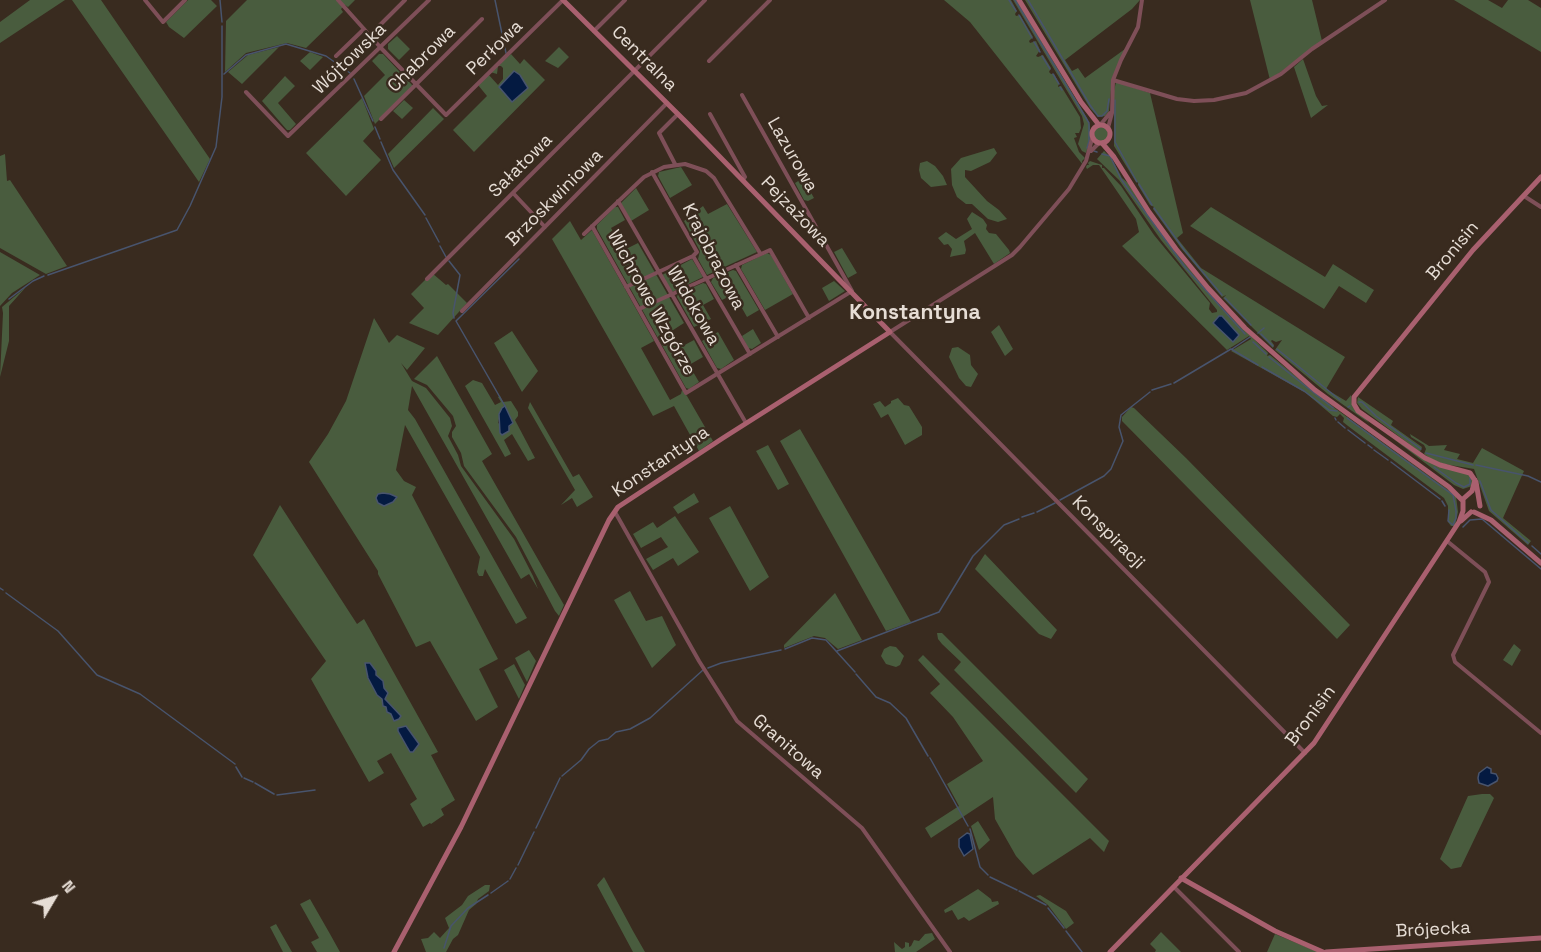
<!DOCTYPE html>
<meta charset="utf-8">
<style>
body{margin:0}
#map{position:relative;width:1541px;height:952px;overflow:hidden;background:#392b1f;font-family:"Space Grotesk",sans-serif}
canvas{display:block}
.north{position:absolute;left:24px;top:868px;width:60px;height:60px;-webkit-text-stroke:4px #392b1f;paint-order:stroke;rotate:52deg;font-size:16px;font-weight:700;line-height:24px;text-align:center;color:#e6ddd5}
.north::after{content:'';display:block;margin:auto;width:21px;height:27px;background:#e6ddd5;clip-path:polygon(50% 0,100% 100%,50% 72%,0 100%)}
</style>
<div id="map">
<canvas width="1541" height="952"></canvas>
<div class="north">N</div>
</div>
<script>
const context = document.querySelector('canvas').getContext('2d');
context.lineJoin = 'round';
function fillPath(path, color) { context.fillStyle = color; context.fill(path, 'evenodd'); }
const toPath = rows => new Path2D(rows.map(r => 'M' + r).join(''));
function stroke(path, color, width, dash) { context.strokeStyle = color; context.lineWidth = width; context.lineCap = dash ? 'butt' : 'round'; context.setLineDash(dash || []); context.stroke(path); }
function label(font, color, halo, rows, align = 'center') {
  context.font = font + ' "Space Grotesk",sans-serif'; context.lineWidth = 5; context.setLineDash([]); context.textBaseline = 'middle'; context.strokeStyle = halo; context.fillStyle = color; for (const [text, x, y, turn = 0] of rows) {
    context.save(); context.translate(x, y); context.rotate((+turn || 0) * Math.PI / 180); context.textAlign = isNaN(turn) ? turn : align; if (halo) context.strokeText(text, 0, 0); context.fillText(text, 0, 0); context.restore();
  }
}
const green = toPath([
 [30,0,65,0,0,43,0,22],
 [72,0,101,0,210,159,199,182],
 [188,0,211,0,217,6,184,38,169,27,166,22],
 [247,0,355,0,348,7,345,5,341,9,343,12,306,48,287,43,246,53,225,72,226,21],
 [944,0,1011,0,1017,11,1015,14,1016,16,1020,15,1033,37,1029,41,1030,43,1036,41,1040,50,1036,56,1038,57,1043,55,1051,68,1049,72,1051,74,1054,74,1059,83,1058,87,1061,86,1080,117,1081,128,1079,133,1075,133,1077,137,1074,138,1079,152,1085,158,1082,161,1083,165,970,22],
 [1013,0,1017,0,1087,118,1090,126,1090,141,1086,153,1082,151,1078,144,1084,124,1082,116],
 [1025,0,1140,0,1132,9,1065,60,1072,71,1078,68,1085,78,1125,49,1112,79,1109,111,1105,116,1098,117,1090,108],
 [1250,0,1312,0,1322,41,1270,80],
 [1454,0,1488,0,1502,8,1508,0,1528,0,1541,8,1541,52],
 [397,36,410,49,399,60,388,49,388,44],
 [279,47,242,84,228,72,248,55],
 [559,47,569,57,558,68,545,61],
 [310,52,323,57,310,70,300,61],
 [379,54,383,54,413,86,375,124,364,96,385,75,372,61],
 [511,54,520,64,524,59,545,80,474,152,453,130,487,96,478,85,488,74,498,85,503,79,503,68,501,66,498,66,497,74,490,72],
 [1303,59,1316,96,1322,106,1328,105,1311,118,1294,67],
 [285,76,295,86,278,103,296,124,290,130,287,130,262,101],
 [1116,82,1150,93,1183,233,1177,238,1201,268,1345,357,1326,389,1346,401,1351,395,1352,404,1369,423,1328,394,1275,350,1282,340,1276,342,1272,340,1271,341,1274,345,1273,348,1223,298,1226,295,1222,297,1181,248,1153,209,1154,207,1150,205,1138,185,1138,182,1136,182,1114,146,1114,91],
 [362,98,374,129,363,141,381,160,346,196,306,153],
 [404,100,413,108,402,119,393,111],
 [433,108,444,119,394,168,388,154],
 '1094 134a7 7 0 1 1 14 0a7 7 0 1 1-14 0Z',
 [994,148,997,153,990,162,971,171,965,170,965,177,987,201,999,210,1007,219,998,222,988,219,972,204,966,204,957,197,952,185,951,169,961,158],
 [1104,151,1112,159,1122,178,1128,183,1177,254,1219,305,1268,353,1267,356,1270,355,1336,409,1454,494,1456,496,1458,512,1455,526,1451,526,1448,522,1448,506,1444,498,1348,426,1343,422,1344,418,1340,414,1337,417,1333,416,1306,393,1231,351,1251,339,1249,336,1227,350,1122,246,1139,232,1136,219,1099,165,1093,165,1087,169,1086,167,1087,165,1089,165,1088,163,1090,161,1102,165,1102,168,1104,168,1121,186,1154,235,1210,303,1209,309,1212,313,1217,312,1217,310,1161,240,1119,180,1097,159],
 [5,154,7,181,10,180,67,266,46,274,0,248,0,156],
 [927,161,935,166,943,176,947,185,931,187,921,178,919,170,920,163],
 [681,167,692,185,670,198,658,176,659,172],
 [803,178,814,198,808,201,804,200,795,183],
 [636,188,649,210,631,221,621,203],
 [727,204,757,252,707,275,698,259,700,251,684,221,703,206,708,214],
 [615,207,618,207,625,220,611,228,624,250,638,243,684,323,670,332,679,348,694,340,703,357,689,365,699,382,689,389,686,388,597,229,597,225],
 [1211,207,1325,277,1333,264,1374,290,1366,303,1339,286,1324,309,1190,226],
 [972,212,983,219,987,225,986,229,989,233,996,234,1009,250,1010,253,994,264,975,233,964,241,966,250,965,254,954,256,950,257,952,249,948,244,944,245,938,238,946,232,956,239,972,229,967,219],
 [570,221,581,240,592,230,654,341,641,348,670,400,681,394,682,390,687,396,713,441,699,451,674,406,653,416,552,239],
 [842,248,857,273,848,278,834,252],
 [0,252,40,275,12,293,0,306],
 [767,253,771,255,793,294,765,310,741,269,742,265],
 [692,259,703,277,672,292,662,275],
 [733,270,736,271,759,310,747,317,734,294,722,300,711,282,713,278],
 [432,273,446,285,448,284,467,303,438,335,409,323,424,308,411,294],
 [834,281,845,291,829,301,822,288],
 [703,283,706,284,714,299,703,305,711,319,694,327,677,297,678,294],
 [26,287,9,306,9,341,0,377,3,313,2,307],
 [374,318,389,343,397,335,425,348,407,370,401,363,412,381,426,388,450,418,452,426,448,436,458,455,461,466,514,539,533,576,538,589,529,574,521,579,412,386,408,410,415,419,527,618,516,624,485,569,483,576,479,576,477,572,480,557,405,425,396,470,404,481,416,487,412,495,498,659,479,669,498,707,476,721,430,641,416,647,378,574,378,571,309,462,328,434,346,401],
 [999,325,1013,349,1005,356,991,332],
 [753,329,761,343,752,349,748,348,742,336],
 [512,331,538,371,522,392,494,343],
 [718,332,734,360,721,369,717,368,702,341],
 [958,347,970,355,971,365,978,374,971,387,966,386,959,378,949,357,952,348],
 [437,356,492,454,482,461,564,605,559,616,555,611,516,537,464,466,461,453,452,437,452,432,456,426,453,416,427,385,414,379],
 [473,380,482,383,495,405,501,402,498,397,500,396,503,402,511,401,518,412,518,416,515,420,535,458,528,461,512,434,504,440,511,454,505,457,465,386],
 [505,407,513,422,508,429,498,423,501,410],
 [1358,397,1393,421,1391,425,1422,447,1420,452,1362,409,1357,403],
 [898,398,904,405,909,406,922,427,922,435,905,445,888,414,881,418,873,404,880,401,885,407,891,403,891,401],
 [530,402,573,477,579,474,593,497,577,507,572,498,561,505,575,490,528,408],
 [1131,407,1134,408,1186,458,1350,625,1337,639,1122,421,1122,417],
 [800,429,818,460,911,622,886,631,780,441],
 [1410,434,1429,446,1447,445,1444,450,1460,454,1457,459,1473,463,1482,448,1524,471,1503,518,1531,541,1528,545,1489,511,1474,469,1444,464,1431,459,1424,454,1426,449,1424,445,1411,437],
 [1391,437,1426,461,1470,475,1473,482,1472,486,1463,489,1454,485],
 [768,445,789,484,778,490,756,451],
 [694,493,699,502,678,514,673,507],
 [280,505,357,624,364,619,438,752,431,755,455,800,441,809,444,815,431,824,430,823,423,827,410,804,417,799,391,753,377,761,384,773,369,782,311,679,326,661,253,555],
 [730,506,769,577,750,591,709,518],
 [675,516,699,552,678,566,673,558,653,570,646,559,668,547,665,543,661,537,641,548,633,534,653,522,657,528],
 [985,554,1057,630,1051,639,1039,634,975,569],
 [630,591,646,621,662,616,676,645,652,668,614,600],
 [835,593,862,640,838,649,825,638,814,636,784,648,784,645],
 [937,633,942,633,1088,779,1076,793,954,670,961,662,942,644,938,639],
 [1514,644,1521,650,1512,666,1503,660],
 [890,646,896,647,904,656,900,665,896,667,886,664,881,656,884,649],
 [529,650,536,661,527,682,515,658],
 [923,655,1109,841,1104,852,1090,838,1033,875,1016,856,995,819,993,797,931,838,925,828,959,806,947,784,983,761,953,717,930,693,940,684,918,660],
 [514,664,525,685,519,699,504,670],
 [1482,794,1490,794,1494,798,1461,867,1451,869,1440,859,1468,796],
 [978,821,990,840,979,850,971,826],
 [604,877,633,931,645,952,633,952,597,885],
 [485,885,490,885,489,891,478,899,476,904,469,910,458,935,453,939,446,952,426,952,421,939,428,938,434,932,440,938,449,928,445,918,462,905,468,896],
 [978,889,991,899,992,902,998,901,999,904,969,921,964,917,958,920,952,910,945,913,944,910],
 [1040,895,1066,911,1074,923,1066,929,1048,905,1036,896],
 [310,899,330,934,340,952,317,952,311,942,319,938,300,904],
 [276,924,292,952,283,952,270,927],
 [1161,932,1181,952,1155,952,1156,950,1150,944],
 [932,933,935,939,916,952,895,952,894,942,902,949,905,947,905,942,909,943,909,947,911,946,914,940,919,941,925,934],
 [1275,934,1318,952,1267,952]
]);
const water = toPath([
 [514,71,520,75,528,88,512,102,499,87,514,71],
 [1219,316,1222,316,1239,335,1233,342,1213,323,1219,316],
 [505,406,513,423,509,426,509,431,502,435,500,433,499,414,502,408,505,406],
 [383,493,390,494,397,497,393,502,384,506,378,503,376,498,378,494,383,493],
 [365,663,370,663,376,671,376,675,383,681,384,688,388,693,385,699,401,716,399,719,394,721,391,714,387,712,386,707,383,706,382,699,377,695,368,678,365,663],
 [406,726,419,744,413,752,410,752,398,731,398,728,406,726],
 [1487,767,1491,769,1491,773,1496,774,1498,778,1497,781,1488,786,1479,783,1478,778,1479,773,1487,767],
 [967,833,970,834,973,849,964,856,959,847,959,839,967,833]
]);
const stream = toPath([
 [220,0,222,22],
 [495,0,506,53],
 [1009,0,1016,11],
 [1015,0,1089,123,1089,141,1087,148],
 [1028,0,1090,105,1098,116,1102,116,1107,111,1109,99],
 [1019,15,1032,38],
 [1034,42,1040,52],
 [1042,56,1050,69],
 [224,74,246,55,286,44,326,56,350,73],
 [1053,74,1059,84],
 [354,79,373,121],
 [1060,87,1062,90],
 [1115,100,1115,142,1137,182],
 [375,127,380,139],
 [381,142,393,170,425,215],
 [1094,151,1097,152],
 [1102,154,1110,156,1121,179,1185,267,1245,334],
 [1139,184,1152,205],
 [1154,208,1185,251,1222,295],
 [426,218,439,242],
 [440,246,446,257],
 [449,261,460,275,453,313,454,318],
 [48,275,177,230,190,206,216,147,222,97,222,26],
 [1225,298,1251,325],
 [9,299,33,281,44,276],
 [1258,333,1264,328],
 [1261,334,1273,346],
 [1253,342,1266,354],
 [1232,349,1250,337],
 [1277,349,1340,400],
 [1269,357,1333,408],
 [1262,367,1304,391,1329,410,1337,411],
 [1174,383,1231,349,1258,365],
 [1152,390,1171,384],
 [1359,402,1362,402,1376,416,1421,449],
 [505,406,456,321,519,259],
 [1348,407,1350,406],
 [1335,418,1336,420],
 [1347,418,1453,495,1456,511,1456,518,1453,525],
 [1338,422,1345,428],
 [1348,430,1365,443],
 [1368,445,1372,448],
 [1374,450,1388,460],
 [1426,453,1473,465],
 [1391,462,1440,499],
 [1476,465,1528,476,1541,482],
 [1434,467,1456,483,1464,487,1470,484,1470,478],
 [1480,481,1491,510,1528,543],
 [1060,500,1104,476,1111,469,1123,441,1119,427,1121,415,1150,392],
 [1442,501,1445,506],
 [1449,510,1448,521,1453,525],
 [1037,512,1055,503],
 [1022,517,1034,513],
 [1463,527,1470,520,1482,519,1541,569],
 [1532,546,1541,554],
 [0,588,3,590],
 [6,593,58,631,97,675,140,694,235,764],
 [785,649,812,638,826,640,855,672],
 [837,651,939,612,973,556,1004,525,1019,519],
 [708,668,721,663,781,650],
 [856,674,876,697,890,703,906,718,928,756],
 [930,758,968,826],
 [236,767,242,777],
 [562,776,581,760,589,749,599,741,608,739,616,732,630,729,650,718,703,670],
 [244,778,253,782],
 [255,783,274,794],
 [277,795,315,790],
 [536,828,560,778],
 [970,829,980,867,988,875],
 [518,865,534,832],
 [990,877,1017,890],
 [510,879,516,868],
 [1019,891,1046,905],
 [491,893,508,881],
 [1048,908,1064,928],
 [1066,931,1082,952],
 [444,948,451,926,468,908,488,895]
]);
const street = toPath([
 [145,0,163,22,185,0],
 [338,0,381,48,446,115,563,0],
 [594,31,625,0],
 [370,35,405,0],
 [336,56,364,29],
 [709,61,770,0],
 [1113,80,1177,99,1194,101,1214,100,1246,93,1281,74,1312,49,1385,0],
 [246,92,288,136,429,0],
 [710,114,745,177,743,180],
 [381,119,482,19],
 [1101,124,1110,113],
 [1108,128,1112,113,1113,80,1121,60,1138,27,1142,0],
 [1092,139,1086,161,1069,189,1020,247,1012,255,890,332,1305,753],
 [1091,151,1099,143],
 [675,164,659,133,678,114],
 [652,172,697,252,693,256,750,354],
 [513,193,545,227],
 [1524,196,1541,207],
 [618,201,746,423],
 [592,226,686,393,852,291,742,95],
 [584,234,644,177,664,167,685,164,706,171,714,178,760,253],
 [736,265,778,337],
 [427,279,705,0],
 [626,287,693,256],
 [639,309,770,250,809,318],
 [462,311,667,103],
 [615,512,699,661,737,721,862,828,950,952],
 [1447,541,1485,572,1489,582,1453,655,1455,662,1541,733],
 [1174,887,1239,952]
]);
const secondary = toPath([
 [1019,0,1081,102,1099,125],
 '1092 134a9 9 0 1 1 18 0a9 9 0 1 1-18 0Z',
 [1102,143,1114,157,1149,212,1176,249,1208,288,1245,328,1315,390,1449,487,1462,500],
 [1480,506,1476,482,1470,473,1440,465,1425,458,1358,411,1354,404,1354,397,1473,250,1541,177],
 [1474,512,1491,520,1541,563],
 [1461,521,1471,512],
 [1181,878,1275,931,1323,952],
 [394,952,461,827,609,520,618,507,723,438,890,332,687,123,563,0],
 [1110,952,1314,743,1459,522,1463,511,1463,499,1472,491,1475,480],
 [1326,952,1541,938]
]);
const streetNames = [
 ["Perłowa",495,48,-44],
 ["Wójtowska",350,59,-44],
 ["Chabrowa",422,59,-45],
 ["Centralna",644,59,45],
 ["Lazurowa",792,155,60],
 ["Sałatowa",521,166,-45],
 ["Brzoskwiniowa",555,198,-45],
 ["Pejzażowa",795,212,46],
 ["Bronisin",1453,251,-50],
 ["Krajobrazowa",713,257,63],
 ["Wichrowe Wzgórze",651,303,61],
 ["Widokowa",693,306,60],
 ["Konstantyna",661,462,-34],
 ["Konspiracji",1108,533,45],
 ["Bronisin",1311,716,-53],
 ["Granitowa",788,747,41],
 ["Brójecka",1433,930,-3]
];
const quarterNames = [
 ["Konstantyna",915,313]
];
fillPath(green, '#495c3e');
fillPath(water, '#041a41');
stroke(water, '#48546d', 1.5);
stroke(stream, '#48546d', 1.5);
stroke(street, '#7e4f58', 4);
stroke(secondary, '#a9606f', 5);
label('18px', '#e6ddd5', '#392b1f', streetNames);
label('bold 21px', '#e6ddd5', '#392b1f', quarterNames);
</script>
